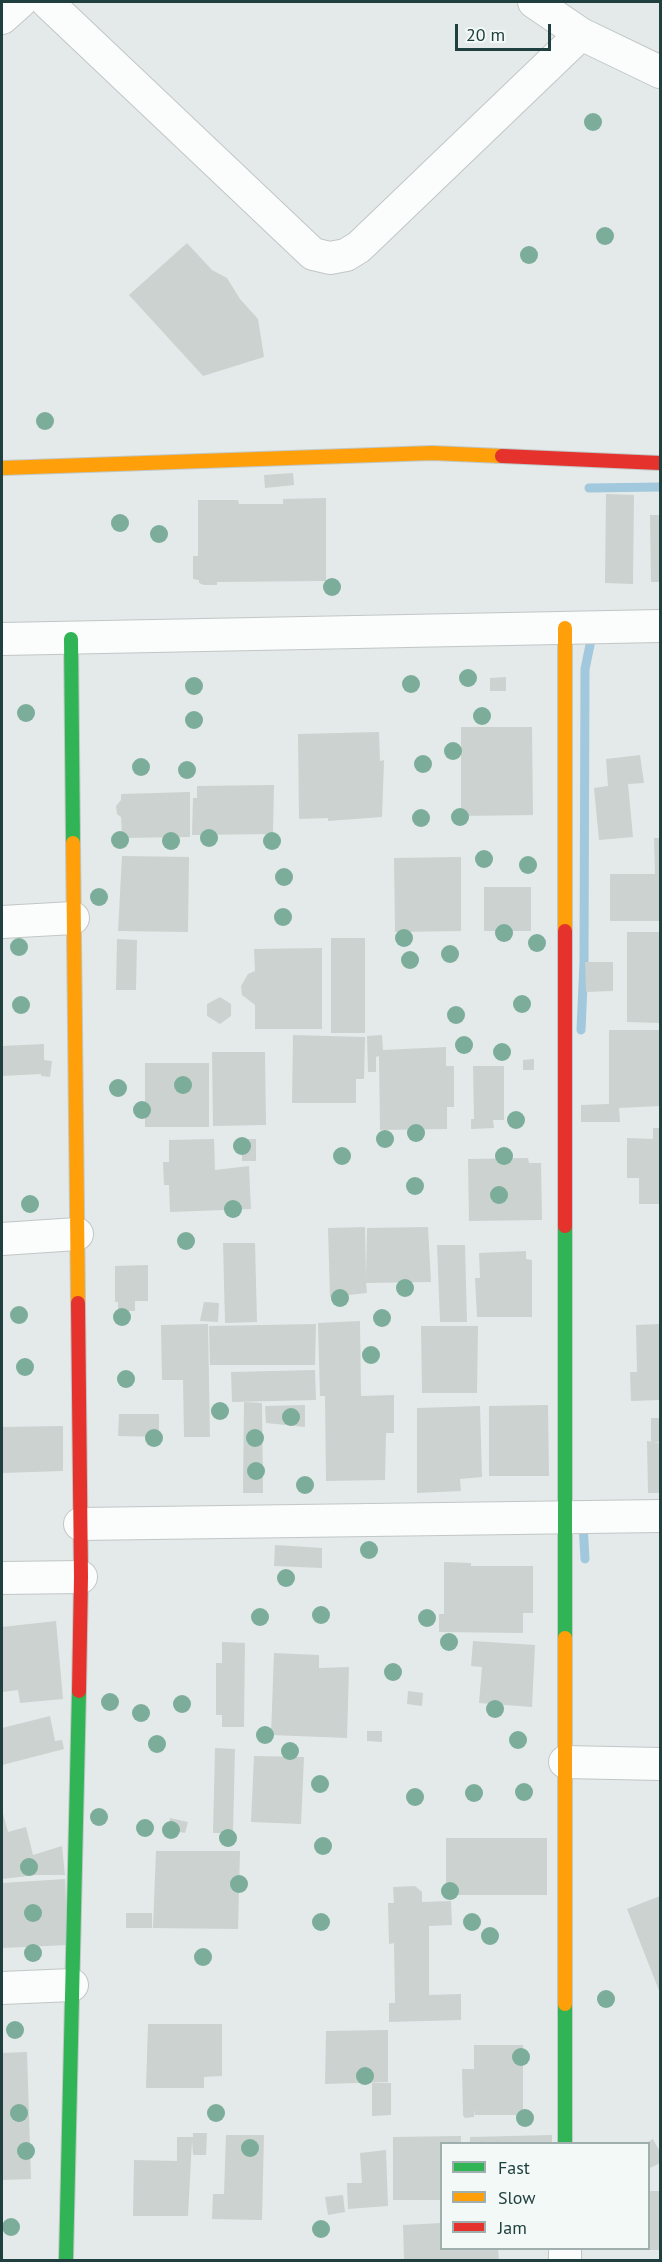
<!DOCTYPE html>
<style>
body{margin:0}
#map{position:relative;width:662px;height:2262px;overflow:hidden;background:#e4eae9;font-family:"PT Sans",sans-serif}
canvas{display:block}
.frame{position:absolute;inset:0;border:3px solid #20403f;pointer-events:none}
.legend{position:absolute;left:440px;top:2142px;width:210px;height:108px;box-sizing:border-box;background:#f2f9f7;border:2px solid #9eafad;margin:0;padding:8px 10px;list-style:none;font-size:18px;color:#20403f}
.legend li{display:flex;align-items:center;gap:12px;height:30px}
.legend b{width:30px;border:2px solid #9eafad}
.scale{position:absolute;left:455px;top:24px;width:96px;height:27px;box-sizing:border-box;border:3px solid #20403f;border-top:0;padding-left:8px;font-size:18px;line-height:21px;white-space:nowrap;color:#20403f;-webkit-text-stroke:4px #f2f9f7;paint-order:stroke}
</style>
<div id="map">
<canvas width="662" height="2262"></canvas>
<div class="frame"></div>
<ul class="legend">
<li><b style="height:8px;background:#30b455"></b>Fast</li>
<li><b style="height:8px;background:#ff9f0a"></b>Slow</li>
<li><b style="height:8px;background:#e5322d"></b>Jam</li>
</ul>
<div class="scale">20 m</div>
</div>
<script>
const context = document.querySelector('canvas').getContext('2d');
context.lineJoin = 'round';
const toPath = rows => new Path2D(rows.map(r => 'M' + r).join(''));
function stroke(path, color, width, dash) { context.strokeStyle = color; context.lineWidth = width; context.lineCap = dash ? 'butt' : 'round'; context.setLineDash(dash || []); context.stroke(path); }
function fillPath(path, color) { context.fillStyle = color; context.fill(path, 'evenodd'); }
const stream = toPath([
 [589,488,660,487],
 [581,1030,584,962,585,669,591,640],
 [583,1524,585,1559]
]);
const building = toPath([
 [187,243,212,270,227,278,240,299,258,319,264,357,203,376,129,295],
 [293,473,294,485,265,488,264,475],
 [606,494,634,495,633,584,605,583],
 [326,498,326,581,217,582,217,585,204,585,199,583,199,580,193,579,193,556,198,556,198,500,238,500,239,504,283,504,283,499],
 [650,515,660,515,660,582,651,582],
 [506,677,506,691,490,691,490,678],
 [461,727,532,727,533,815,461,816],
 [379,732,380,761,384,760,382,817,328,821,328,818,299,819,298,734],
 [640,755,644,783,628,784,633,837,599,840,594,788,608,786,606,759],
 [274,785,273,834,192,835,193,798,197,798,197,786],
 [190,792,190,837,122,838,121,817,117,814,116,806,121,800,121,794],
 [654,838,660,838,660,921,610,921,610,874,655,874],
 [122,856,189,857,188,932,118,931],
 [461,857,461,931,395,932,394,858],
 [484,887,531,887,531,931,484,931],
 [627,932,660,932,660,1023,627,1022],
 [331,938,365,938,365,1033,331,1033],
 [117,939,137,940,136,990,116,990],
 [322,948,322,1029,255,1029,255,1005,242,995,241,986,248,974,255,971,254,949],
 [585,962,613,962,613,991,586,992],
 [220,997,231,1004,231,1016,220,1024,207,1016,207,1004],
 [609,1030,660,1030,660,1106,619,1108,620,1122,581,1122,581,1105,609,1104],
 [293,1035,365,1037,364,1079,356,1079,356,1103,292,1103],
 [382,1035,383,1050,446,1047,446,1066,454,1066,454,1107,447,1107,447,1129,380,1130,379,1056,376,1057,376,1072,368,1072,367,1036],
 [44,1044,44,1060,52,1061,50,1077,41,1076,41,1074,2,1076,2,1046],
 [212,1052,265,1052,266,1125,213,1126],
 [534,1059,534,1070,523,1070,523,1060],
 [145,1063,209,1063,209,1127,145,1127],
 [473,1066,504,1066,504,1120,493,1120,494,1128,471,1129,471,1119,474,1119],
 [653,1128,660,1128,660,1204,639,1204,639,1178,627,1178,627,1138,653,1139],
 [214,1139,215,1170,249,1166,251,1209,170,1212,169,1185,164,1185,163,1162,169,1162,169,1140],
 [242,1139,256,1139,256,1161,242,1161],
 [528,1158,529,1163,541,1163,542,1220,469,1221,468,1159],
 [365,1227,366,1279,367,1228,428,1227,431,1282,366,1283,367,1293,330,1297,328,1228],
 [223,1243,255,1243,257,1322,225,1323],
 [437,1245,465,1245,467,1322,440,1322],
 [526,1251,526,1259,532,1260,532,1317,477,1317,475,1278,480,1278,479,1253],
 [148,1265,148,1301,135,1301,135,1311,118,1311,118,1302,115,1302,115,1266],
 [204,1302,219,1303,218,1322,200,1321],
 [360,1321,361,1396,394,1395,394,1433,386,1433,385,1480,326,1481,325,1396,320,1396,318,1323],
 [208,1324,210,1437,184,1437,183,1380,162,1380,161,1325],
 [316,1324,315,1365,210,1365,209,1326],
 [660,1324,660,1400,631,1401,630,1372,637,1372,636,1325],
 [421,1326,478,1326,477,1393,422,1393],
 [315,1370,316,1400,232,1402,231,1372],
 [244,1402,262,1403,263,1493,243,1493],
 [305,1405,305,1427,266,1423,265,1406],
 [548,1405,549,1476,489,1476,489,1406],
 [480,1406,482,1477,460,1479,461,1491,417,1493,417,1408],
 [119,1414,159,1414,159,1437,118,1436],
 [651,1418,660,1418,660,1442,651,1442],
 [63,1426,63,1471,2,1473,2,1427],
 [647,1441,660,1443,660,1493,648,1493],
 [275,1545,322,1548,322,1568,274,1566],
 [444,1562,471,1563,471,1566,533,1566,533,1613,523,1613,523,1633,439,1632,439,1614,444,1614],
 [56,1621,63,1699,20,1703,18,1690,2,1692,2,1627],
 [473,1641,535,1645,532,1707,479,1703,482,1667,471,1666],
 [222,1642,245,1643,244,1727,222,1727,222,1715,216,1715,216,1663,222,1663],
 [274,1653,319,1655,319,1668,349,1667,347,1738,271,1735],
 [408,1691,423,1693,422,1706,407,1704],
 [50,1716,55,1741,62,1740,64,1749,2,1765,2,1728],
 [367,1731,382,1731,382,1742,367,1741],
 [215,1748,235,1749,233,1833,213,1833],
 [254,1756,304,1757,301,1824,251,1822],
 [2,1810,8,1832,26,1827,33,1855,62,1846,65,1875,37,1875,2,1879],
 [170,1818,188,1822,185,1833,168,1830],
 [446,1838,547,1838,547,1895,446,1895],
 [156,1851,240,1851,238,1929,153,1928],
 [65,1879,68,1945,2,1948,2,1883],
 [415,1886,422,1892,422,1902,451,1901,452,1925,429,1926,429,1995,461,1994,461,2020,389,2022,389,2003,395,2003,394,1943,389,1944,388,1903,394,1903,393,1887],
 [660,1896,660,1993,627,1909],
 [126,1913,152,1913,152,1928,126,1928],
 [148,2024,222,2024,222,2076,204,2077,204,2088,146,2088],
 [388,2030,388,2082,325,2084,326,2031],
 [474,2045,523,2045,523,2115,475,2115,475,2109,474,2117,465,2118,463,2115,462,2069,474,2069],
 [27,2052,31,2179,2,2180,2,2053],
 [372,2083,391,2083,391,2115,372,2116],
 [193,2133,207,2133,206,2155,193,2155,192,2140,188,2216,133,2216,134,2160,177,2161,177,2137,193,2137],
 [264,2135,262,2220,212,2219,213,2194,224,2194,226,2135],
 [552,2135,552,2144,470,2144,470,2137],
 [461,2136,461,2144,442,2144,442,2200,393,2200,393,2137],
 [653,2139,660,2152,660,2163,648,2169,648,2142],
 [386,2150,388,2206,348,2209,347,2183,362,2183,360,2153],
 [648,2191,660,2191,660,2250,648,2250],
 [343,2195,345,2212,328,2215,325,2197],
 [442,2223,442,2248,498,2248,499,2260,404,2260,403,2225]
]);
const street = toPath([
 [47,2,313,254,330,258,346,255,359,247,581,34],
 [534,2,581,34,660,72],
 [2,18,20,2],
 [2,639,660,626],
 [2,922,73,918],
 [2,1239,77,1234],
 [80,1524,660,1516],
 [2,1578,81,1577],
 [565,1762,660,1764],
 [2,1988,72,1985],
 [565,2248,565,2260]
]);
const fast = toPath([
 [71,639,73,843],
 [565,1226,565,1638],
 [565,2004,565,2144],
 [66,2260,79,1691]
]);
const slow = toPath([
 [2,468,432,453,502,456],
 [565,628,565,931],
 [73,843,78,1303],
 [565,1638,565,2004]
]);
const jam = toPath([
 [502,456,660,463],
 [565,931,565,1226],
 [78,1303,81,1577,79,1691]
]);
const trees = [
 [593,122],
 [605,236],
 [529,255],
 [45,421],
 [120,523],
 [159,534],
 [332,587],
 [468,678],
 [411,684],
 [194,686],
 [26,713],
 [482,716],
 [194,720],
 [453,751],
 [423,764],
 [141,767],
 [187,770],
 [460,817],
 [421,818],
 [209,838],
 [120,840],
 [171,841],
 [272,841],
 [484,859],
 [528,865],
 [284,877],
 [99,897],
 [283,917],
 [504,933],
 [404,938],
 [537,943],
 [19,947],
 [450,954],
 [410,960],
 [522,1004],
 [21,1005],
 [456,1015],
 [464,1045],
 [502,1052],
 [183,1085],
 [118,1088],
 [142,1110],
 [516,1120],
 [416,1133],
 [385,1139],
 [242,1146],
 [342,1156],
 [504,1156],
 [415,1186],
 [499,1195],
 [30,1204],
 [233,1209],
 [186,1241],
 [405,1288],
 [340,1298],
 [19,1315],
 [122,1317],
 [382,1318],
 [371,1355],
 [25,1367],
 [126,1379],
 [220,1411],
 [291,1417],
 [154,1438],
 [255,1438],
 [256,1471],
 [305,1485],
 [369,1550],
 [286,1578],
 [321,1615],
 [260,1617],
 [427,1618],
 [449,1642],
 [393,1672],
 [110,1702],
 [182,1704],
 [495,1709],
 [141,1713],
 [265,1735],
 [518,1740],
 [157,1744],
 [290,1751],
 [320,1784],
 [524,1792],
 [474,1793],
 [415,1797],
 [99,1817],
 [145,1828],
 [171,1830],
 [228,1838],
 [323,1846],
 [29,1867],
 [239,1884],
 [450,1891],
 [33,1913],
 [321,1922],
 [472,1922],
 [490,1936],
 [33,1953],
 [203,1957],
 [606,1999],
 [15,2030],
 [521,2057],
 [365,2076],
 [19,2113],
 [216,2113],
 [525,2118],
 [250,2148],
 [26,2151],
 [11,2227],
 [321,2229]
];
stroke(stream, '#a1c8dd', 9);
fillPath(building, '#cbd2d0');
stroke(street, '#c1c7c6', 34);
stroke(fast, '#c0c8c7', 16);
stroke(slow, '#c0c8c7', 16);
stroke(jam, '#c0c8c7', 16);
stroke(street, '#fbfcfc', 32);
stroke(fast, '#30b455', 14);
stroke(slow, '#ff9f0a', 14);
stroke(jam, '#e5322d', 14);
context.fillStyle = '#7cad9a';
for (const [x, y] of trees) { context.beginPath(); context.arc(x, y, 9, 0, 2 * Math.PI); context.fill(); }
</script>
